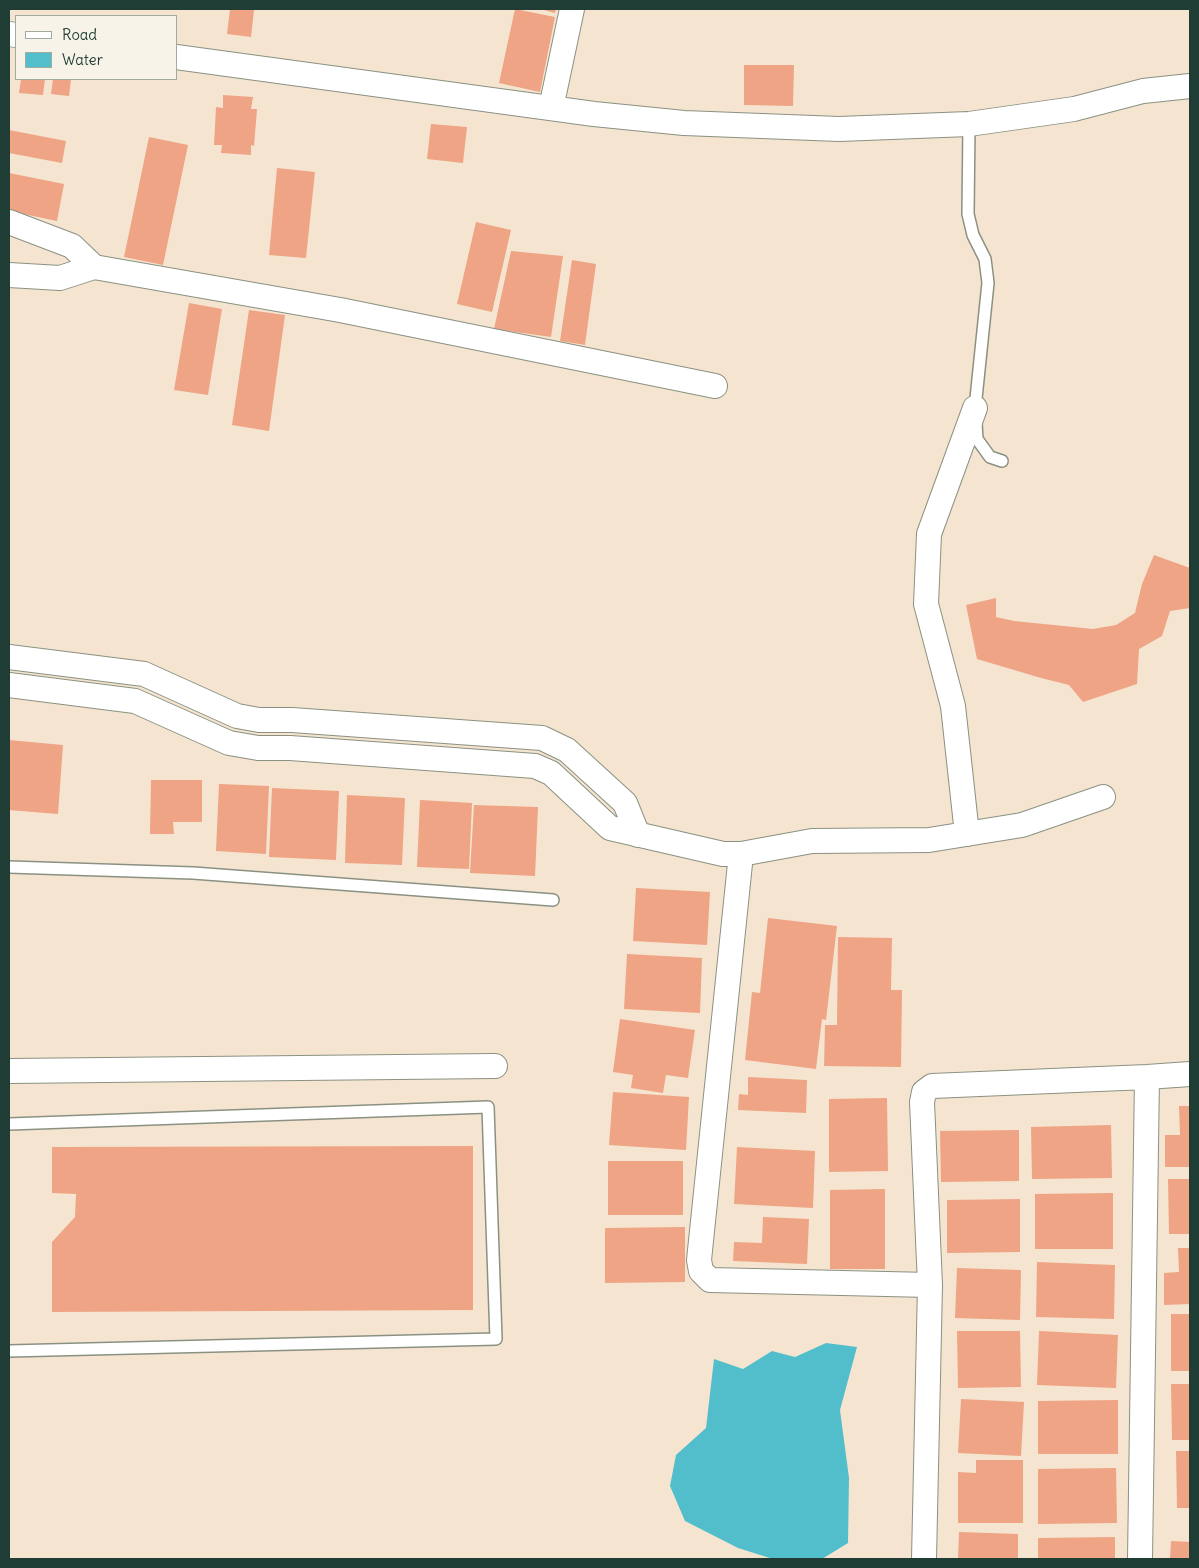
<!DOCTYPE html>
<style>
body{margin:0}
#map{position:relative;width:1199px;height:1568px;overflow:hidden;background:#f5e5d0;font-family:Delius,sans-serif}
canvas{display:block}
.frame{position:absolute;inset:0;border:10px solid #1f3d34;pointer-events:none}
.legend{position:absolute;left:15px;top:15px;width:162px;height:65px;box-sizing:border-box;background:#f7f3e8;border:1px solid #a1aaa0;margin:0;padding:6px 9px;list-style:none;font-size:15px;color:#1f3d34}
.legend li{display:flex;align-items:center;gap:10px;height:25px}
.legend b{width:25px;border:1px solid #a1aaa0}
</style>
<div id="map">
<canvas width="1199" height="1568"></canvas>
<div class="frame"></div>
<ul class="legend">
<li><b style="height:6px;background:#fff"></b>Road</li>
<li><b style="height:14px;background:#52becc"></b>Water</li>
</ul>
</div>
<script>
const context = document.querySelector('canvas').getContext('2d');
context.lineJoin = 'round';
function fillPath(path, color) { context.fillStyle = color; context.fill(path, 'evenodd'); }
const toPath = rows => new Path2D(rows.map(r => 'M' + r).join(''));
function stroke(path, color, width, dash) { context.strokeStyle = color; context.lineWidth = width; context.lineCap = dash ? 'butt' : 'round'; context.setLineDash(dash || []); context.stroke(path); }
const water = toPath([
 [826,1343,857,1347,840,1410,849,1478,848,1543,822,1559,773,1559,738,1548,685,1521,670,1486,676,1455,706,1428,714,1359,743,1369,772,1351,795,1357]
]);
const building = toPath([
 [230,9,254,10,251,37,227,34],
 [515,9,555,17,540,92,499,83],
 [540,9,556,9,555,13],
 [744,65,794,65,793,106,744,105],
 [21,79,45,79,43,95,19,93],
 [53,79,71,79,69,96,51,94],
 [223,95,253,97,251,109,257,109,254,146,251,145,251,155,221,153,222,145,214,145,216,107,223,108],
 [431,124,467,127,463,163,427,159],
 [9,130,66,141,62,163,9,153],
 [149,137,188,145,163,265,124,257],
 [277,168,315,172,306,258,269,255],
 [9,173,64,184,57,221,9,211],
 [476,222,511,230,492,312,457,304],
 [511,251,563,256,551,337,494,329],
 [572,260,596,264,585,345,560,341],
 [189,303,222,309,208,395,174,390],
 [249,310,285,315,269,431,232,425],
 [1154,555,1190,568,1190,608,1170,611,1162,636,1139,649,1137,684,1083,702,1069,685,1041,678,977,659,966,605,996,598,996,617,1014,621,1093,629,1116,625,1135,613,1142,584],
 [9,740,63,745,58,814,9,810],
 [151,780,202,780,202,822,173,822,174,834,150,834],
 [219,784,269,786,266,854,216,851],
 [272,788,339,791,336,860,269,857],
 [347,795,405,798,402,865,345,863],
 [420,800,472,803,469,869,417,867],
 [474,805,538,807,535,876,470,873],
 [636,888,710,892,707,945,633,941],
 [768,918,837,926,826,1020,822,1019,816,1069,745,1060,752,992,760,993],
 [838,937,892,938,891,990,902,990,901,1067,824,1066,825,1025,837,1025],
 [627,954,702,958,700,1013,624,1009],
 [620,1019,695,1030,688,1078,666,1075,663,1093,631,1088,633,1075,613,1072],
 [748,1077,807,1080,806,1113,738,1110,739,1094,748,1095],
 [613,1092,689,1097,686,1150,609,1145],
 [887,1098,888,1171,829,1172,829,1099],
 [1179,1106,1190,1106,1190,1167,1165,1167,1165,1135,1180,1135],
 [1111,1125,1112,1178,1032,1179,1031,1127],
 [1019,1130,1019,1181,941,1182,940,1131],
 [473,1146,473,1310,52,1312,52,1242,75,1217,76,1194,52,1193,52,1147],
 [737,1147,815,1151,813,1208,734,1204],
 [608,1161,683,1161,683,1215,608,1215],
 [1168,1179,1190,1179,1190,1234,1169,1234],
 [885,1189,885,1269,830,1269,830,1190],
 [1113,1193,1113,1249,1035,1249,1035,1194],
 [1020,1199,1020,1252,947,1253,947,1200],
 [763,1217,809,1219,807,1264,733,1261,734,1242,762,1243],
 [685,1227,685,1282,605,1283,605,1228],
 [1178,1248,1190,1248,1190,1304,1164,1305,1164,1273,1179,1272],
 [1037,1262,1115,1265,1114,1319,1036,1317],
 [957,1268,1021,1270,1020,1320,955,1318],
 [1171,1314,1190,1314,1190,1371,1171,1371],
 [957,1331,1020,1331,1021,1387,958,1388],
 [1039,1331,1118,1335,1116,1388,1037,1385],
 [1171,1384,1190,1384,1190,1440,1172,1440],
 [961,1399,1024,1402,1021,1456,958,1453],
 [1118,1400,1118,1454,1038,1454,1038,1401],
 [1176,1451,1190,1451,1190,1508,1177,1508],
 [976,1460,1023,1460,1023,1523,958,1523,958,1472,976,1473],
 [1116,1468,1117,1523,1038,1524,1038,1469],
 [959,1532,1018,1534,1018,1559,958,1559],
 [1115,1537,1115,1559,1038,1559,1038,1538],
 [1171,1541,1190,1542,1190,1559,1170,1559]
]);
const service = toPath([
 [969,124,968,214,973,235,985,259,988,283,975,408,977,439,990,457,1002,461],
 [9,867,193,873,553,900],
 [9,1124,488,1107,496,1339,9,1351]
]);
const minor = toPath([
 [9,34,16,35],
 [176,57,594,114,684,123,839,129,969,124,1074,109,1143,91,1190,86],
 [551,108,572,9],
 [9,222,72,246,94,267],
 [9,275,60,278,94,267,340,310,715,386],
 [9,657,144,674,237,716,259,720,292,720,542,738,567,750,625,803,638,835],
 [9,685,135,701,229,743,258,748,290,748,535,766,551,773,610,828,723,854,741,854,812,841,929,840,1022,825,1103,797],
 [967,834,953,706,926,604,929,534,975,408],
 [741,854,699,1260,701,1271,710,1280,930,1285,922,1102,924,1092,932,1086,1147,1077,1190,1074],
 [9,1071,495,1066],
 [924,1559,930,1285],
 [1140,1559,1147,1077]
]);
fillPath(water, '#52becc');
fillPath(building, '#eea485');
stroke(service, '#8a9182', 14);
stroke(minor, '#8a9182', 26);
stroke(service, '#fff', 11);
stroke(minor, '#fff', 24);
</script>
